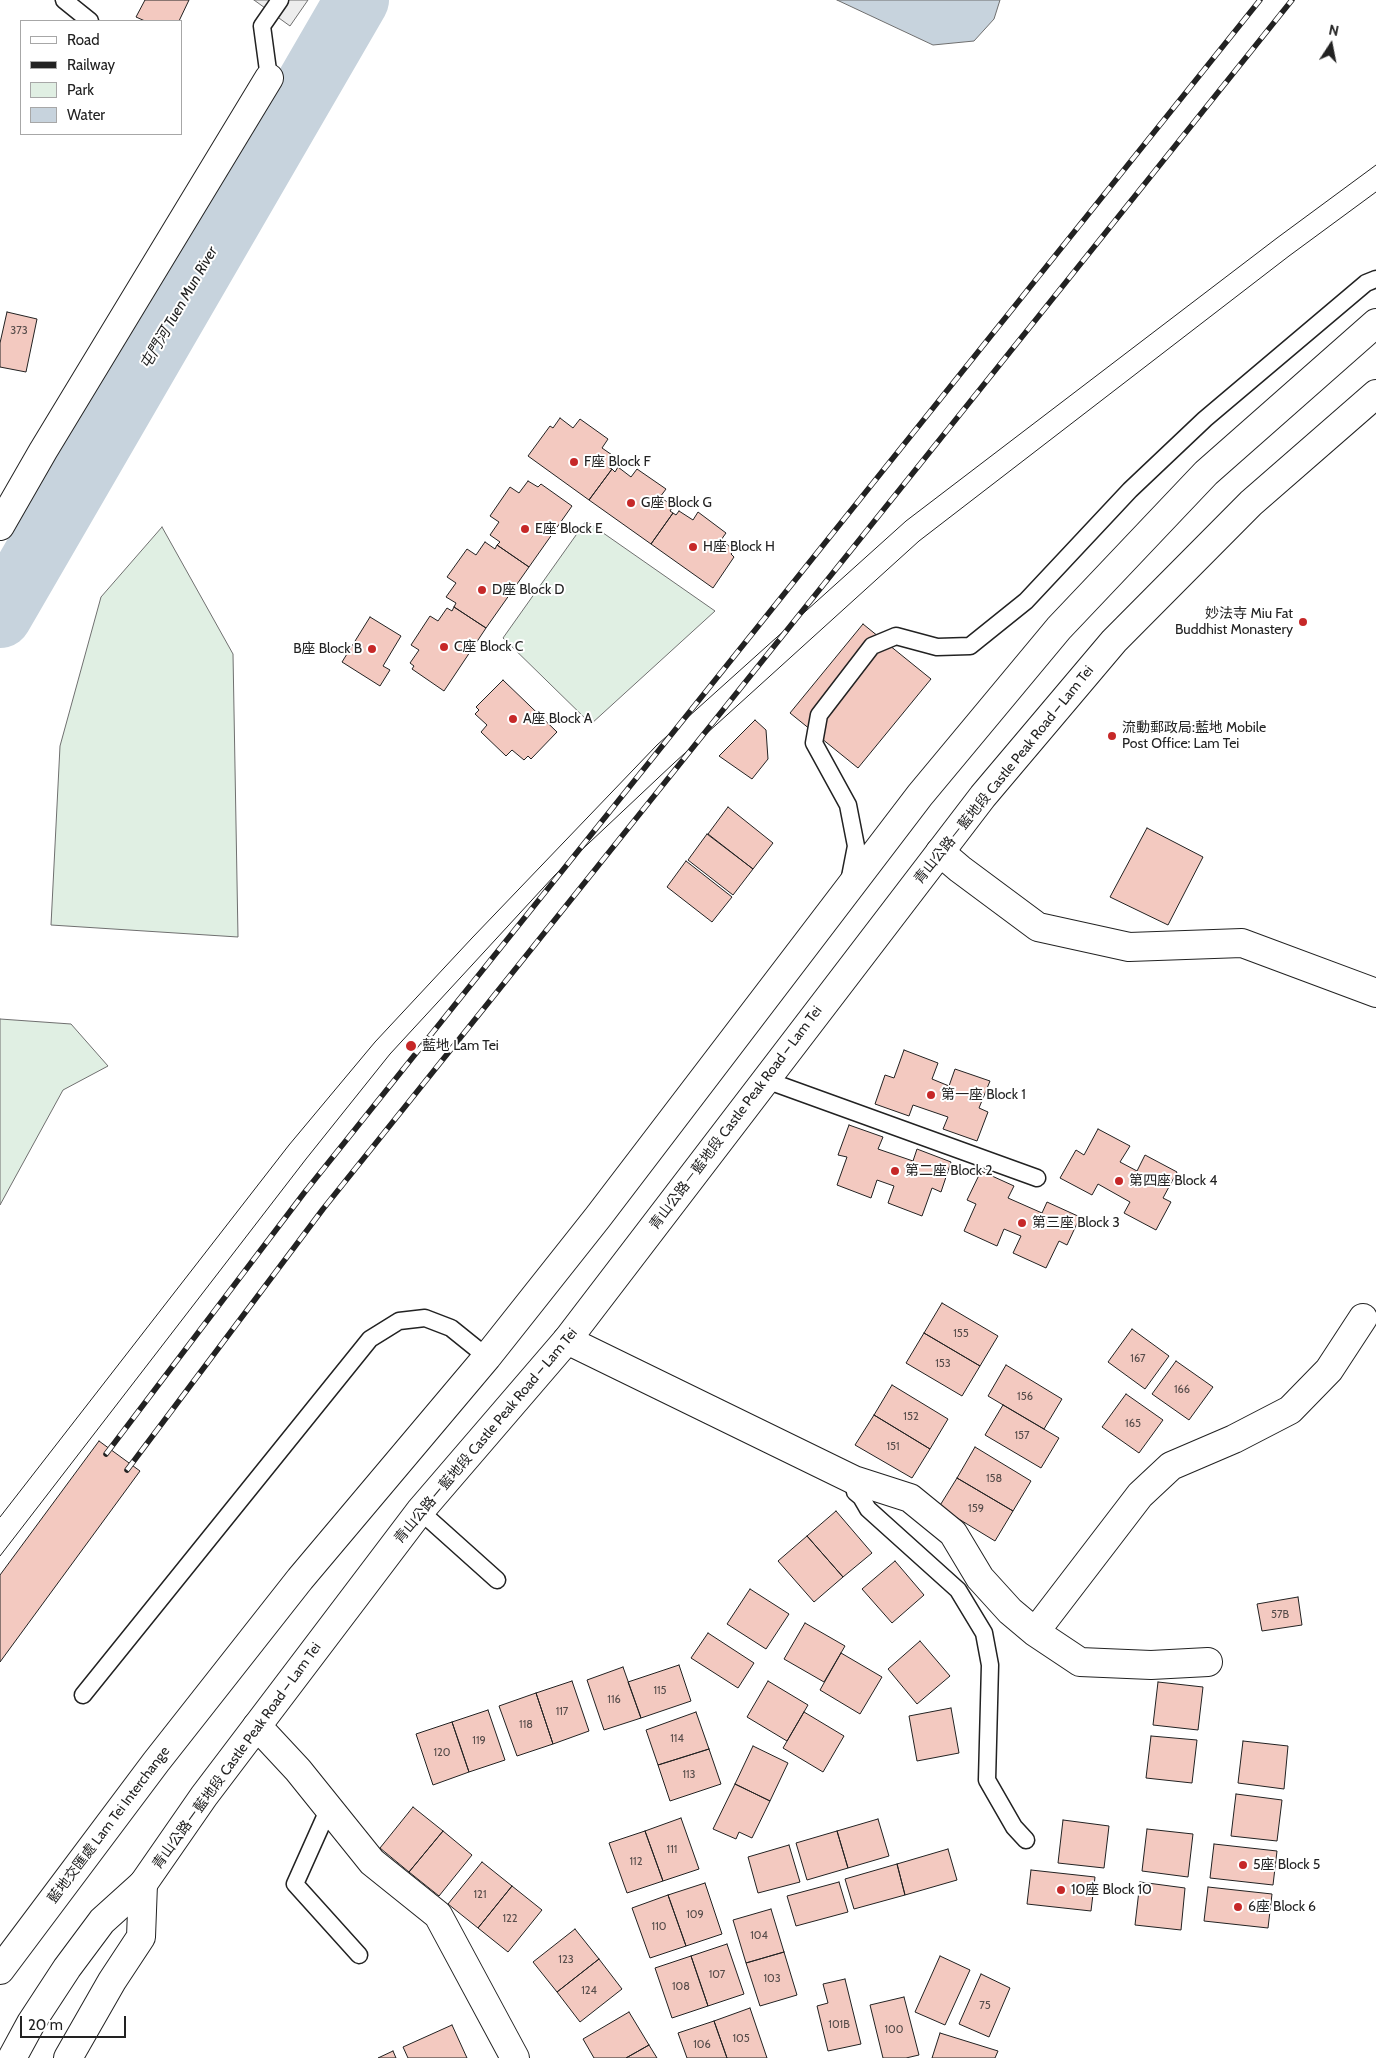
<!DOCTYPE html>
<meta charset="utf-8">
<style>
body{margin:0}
#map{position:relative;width:1376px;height:2058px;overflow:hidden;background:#fff;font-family:Cabin,sans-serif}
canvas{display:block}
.legend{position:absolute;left:20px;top:20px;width:162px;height:115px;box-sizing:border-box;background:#fff;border:1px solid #a7a7a7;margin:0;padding:6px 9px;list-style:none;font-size:15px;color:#222}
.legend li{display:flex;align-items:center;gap:10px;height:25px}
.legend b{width:25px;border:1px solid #a7a7a7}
.north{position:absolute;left:1306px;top:20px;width:50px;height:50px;-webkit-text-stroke:4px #fff;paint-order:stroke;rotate:11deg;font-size:14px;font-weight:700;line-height:20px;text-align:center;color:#222}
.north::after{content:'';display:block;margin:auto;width:18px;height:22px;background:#222;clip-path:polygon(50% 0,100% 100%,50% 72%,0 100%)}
.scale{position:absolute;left:20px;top:2016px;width:106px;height:22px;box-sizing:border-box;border:2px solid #222;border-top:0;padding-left:6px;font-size:15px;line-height:18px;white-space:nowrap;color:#222;-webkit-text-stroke:4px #fff;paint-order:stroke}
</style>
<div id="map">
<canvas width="1376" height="2058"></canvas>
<ul class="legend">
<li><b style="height:6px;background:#fff"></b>Road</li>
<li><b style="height:6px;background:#222"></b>Railway</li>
<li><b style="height:14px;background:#e0efe3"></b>Park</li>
<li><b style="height:14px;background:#c7d3dd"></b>Water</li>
</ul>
<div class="north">N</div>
<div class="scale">20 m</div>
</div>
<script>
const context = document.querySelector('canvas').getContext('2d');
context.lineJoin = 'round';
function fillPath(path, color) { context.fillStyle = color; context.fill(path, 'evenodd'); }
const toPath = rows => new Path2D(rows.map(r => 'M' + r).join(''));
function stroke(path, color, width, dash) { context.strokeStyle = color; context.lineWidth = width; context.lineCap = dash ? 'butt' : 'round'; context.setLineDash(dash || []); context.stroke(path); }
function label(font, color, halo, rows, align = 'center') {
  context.font = font + ' Cabin,"Noto Sans TC",sans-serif'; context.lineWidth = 4; context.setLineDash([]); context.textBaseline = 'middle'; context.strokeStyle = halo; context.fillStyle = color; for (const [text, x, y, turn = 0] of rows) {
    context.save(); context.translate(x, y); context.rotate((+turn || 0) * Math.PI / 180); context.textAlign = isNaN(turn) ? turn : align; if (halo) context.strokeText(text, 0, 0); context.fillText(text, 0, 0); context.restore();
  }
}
const green = toPath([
 [586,521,715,611,591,724,503,638,586,521],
 [162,527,233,654,238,937,51,925,60,746,101,597,162,527],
 [0,1019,71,1024,108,1066,63,1090,0,1205,0,1019]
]);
const parking = toPath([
 [254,0,308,0,290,26,254,0]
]);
const water = toPath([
 [837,0,1000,0,994,19,974,41,933,45,837,0]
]);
const river = toPath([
 [0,616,357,0]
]);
const building = toPath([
 [145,0,189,0,179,21,145,21,136,17,145,0],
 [7,312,37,319,26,372,0,367,0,343,7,312],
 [560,418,573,428,580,419,608,439,602,448,615,457,608,467,612,469,589,500,528,456,550,426,553,428,560,418],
 [618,467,631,477,637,469,666,489,660,497,673,506,670,511,673,513,651,544,589,500,612,469,615,472,618,467],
 [528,481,538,487,541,484,572,506,529,567,497,545,500,542,490,535,499,522,490,516,510,487,519,493,528,481],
 [679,511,693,520,698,512,726,533,721,540,734,550,731,554,734,557,713,588,651,544,673,513,676,515,679,511],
 [485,542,495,549,497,545,529,567,486,628,454,607,456,603,446,597,456,583,447,577,467,549,476,555,485,542],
 [454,607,486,628,444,691,412,669,414,666,410,663,419,650,411,645,430,616,438,621,447,608,452,611,454,607],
 [370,617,401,636,383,666,390,670,380,686,342,662,370,617],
 [863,624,931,679,858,768,790,713,863,624],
 [503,680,557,732,531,759,528,756,524,760,512,750,506,756,481,732,487,725,475,714,479,710,476,707,503,680],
 [755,720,766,730,768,759,752,779,719,756,755,720],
 [728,807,773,843,753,869,708,834,728,807],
 [1147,828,1203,857,1168,925,1110,897,1147,828],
 [707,834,753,869,733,895,688,860,707,834],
 [686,861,732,897,712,922,667,887,686,861],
 [904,1050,938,1063,932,1079,949,1086,955,1069,990,1081,979,1108,988,1112,977,1141,943,1129,948,1117,913,1105,909,1116,875,1104,885,1075,894,1078,904,1050],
 [849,1125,883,1137,878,1149,913,1161,917,1149,951,1162,941,1192,932,1188,922,1216,888,1203,894,1186,877,1180,871,1198,837,1185,847,1157,838,1155,849,1125],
 [1098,1129,1130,1146,1120,1162,1137,1171,1145,1155,1177,1172,1163,1198,1171,1202,1156,1230,1124,1213,1130,1202,1098,1184,1092,1195,1060,1178,1076,1150,1084,1155,1098,1129],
 [981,1171,1014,1186,1008,1198,1042,1213,1047,1202,1080,1217,1067,1245,1059,1241,1046,1268,1013,1253,1021,1236,1004,1229,997,1246,964,1231,976,1204,967,1200,981,1171],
 [942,1303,998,1336,980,1366,924,1333,942,1303],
 [1132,1329,1169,1356,1145,1389,1108,1362,1132,1329],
 [924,1333,980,1366,962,1396,906,1363,924,1333],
 [1176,1361,1213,1387,1189,1420,1152,1394,1176,1361],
 [1006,1365,1062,1399,1044,1429,988,1396,1006,1365],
 [892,1385,948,1419,930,1449,874,1415,892,1385],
 [1126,1394,1163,1420,1139,1453,1102,1427,1126,1394],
 [1003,1405,1059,1438,1041,1468,985,1435,1003,1405],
 [874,1415,930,1449,912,1478,855,1445,874,1415],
 [99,1441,140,1471,0,1662,0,1575,99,1441],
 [975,1447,1031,1481,1013,1511,957,1478,975,1447],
 [957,1478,1013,1511,995,1541,939,1507,957,1478],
 [836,1511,872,1553,843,1577,807,1536,836,1511],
 [807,1536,843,1577,814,1602,778,1561,807,1536],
 [895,1561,924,1595,892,1623,862,1589,895,1561],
 [750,1589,789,1614,766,1649,727,1624,750,1589],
 [1298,1597,1302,1625,1262,1631,1257,1604,1298,1597],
 [805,1623,845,1646,824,1682,784,1659,805,1623],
 [708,1633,754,1663,738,1688,691,1658,708,1633],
 [920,1641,950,1676,917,1704,888,1669,920,1641],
 [841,1653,882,1677,860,1714,820,1690,841,1653],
 [679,1665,691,1701,641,1718,628,1682,679,1665],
 [623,1667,641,1718,604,1730,587,1680,623,1667],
 [572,1681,589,1731,553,1744,536,1693,572,1681],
 [768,1681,808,1705,787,1741,747,1717,768,1681],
 [1158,1682,1203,1687,1198,1730,1153,1725,1158,1682],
 [536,1693,553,1744,517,1756,499,1706,536,1693],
 [951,1708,959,1753,917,1761,909,1716,951,1708],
 [488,1710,505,1760,469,1772,452,1722,488,1710],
 [696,1712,709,1749,658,1765,646,1730,696,1712],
 [804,1712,844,1736,823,1772,783,1748,804,1712],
 [452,1722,469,1772,433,1785,416,1734,452,1722],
 [1151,1736,1197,1740,1192,1783,1146,1778,1151,1736],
 [1243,1741,1288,1746,1284,1789,1238,1783,1243,1741],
 [753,1746,788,1763,770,1801,735,1784,753,1746],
 [709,1749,721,1784,670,1801,658,1765,709,1749],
 [735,1784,770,1801,752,1838,739,1832,736,1839,713,1829,735,1784],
 [1236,1794,1282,1800,1277,1841,1231,1836,1236,1794],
 [413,1807,443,1831,409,1872,380,1848,413,1807],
 [681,1818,699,1869,663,1881,645,1831,681,1818],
 [878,1819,889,1856,848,1868,837,1831,878,1819],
 [1063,1820,1109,1826,1104,1868,1058,1863,1063,1820],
 [1147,1829,1193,1834,1188,1877,1142,1871,1147,1829],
 [443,1831,472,1855,439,1896,409,1872,443,1831],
 [645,1831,663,1881,627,1893,609,1843,645,1831],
 [837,1831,848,1868,807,1880,796,1843,837,1831],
 [1214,1844,1277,1851,1273,1885,1210,1878,1214,1844],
 [789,1845,800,1882,758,1893,748,1857,789,1845],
 [948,1849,957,1880,905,1895,897,1864,948,1849],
 [482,1862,512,1886,478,1928,448,1904,482,1862],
 [897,1864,905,1895,854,1909,845,1879,897,1864],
 [1031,1870,1095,1877,1091,1911,1027,1904,1031,1870],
 [839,1882,848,1912,796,1926,787,1896,839,1882],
 [1140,1882,1185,1888,1181,1930,1135,1925,1140,1882],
 [705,1883,722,1934,686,1946,668,1895,705,1883],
 [512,1886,542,1910,508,1952,478,1928,512,1886],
 [1208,1887,1272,1894,1268,1928,1204,1921,1208,1887],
 [668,1895,686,1946,650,1958,632,1908,668,1895],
 [771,1909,784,1952,746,1963,733,1920,771,1909],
 [575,1929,599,1959,557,1992,533,1962,575,1929],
 [727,1944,744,1994,708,2006,691,1956,727,1944],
 [784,1952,797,1995,760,2006,746,1963,784,1952],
 [691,1956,708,2006,672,2018,655,1968,691,1956],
 [940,1956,970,1970,945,2025,915,2012,940,1956],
 [599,1959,622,1989,580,2022,557,1992,599,1959],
 [981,1974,1010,1988,989,2037,959,2024,981,1974],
 [845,1979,861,2044,828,2051,817,2006,828,2003,823,1984,845,1979],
 [904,1997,919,2055,906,2058,883,2058,870,2005,904,1997],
 [750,2008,767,2058,727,2058,714,2021,750,2008],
 [629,2012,649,2045,626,2058,594,2058,583,2039,629,2012],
 [714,2021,727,2058,687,2058,678,2033,714,2021],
 [452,2025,467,2058,408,2058,403,2047,452,2025],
 [940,2033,998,2051,995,2058,932,2058,940,2033],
 [649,2045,657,2058,626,2058,649,2045],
 [393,2051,396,2058,378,2058,393,2051]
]);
const lane = toPath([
 [64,0,90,21],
 [269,78,262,26,280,0],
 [849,882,856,846,848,805,814,743,819,715,872,646,896,636,937,647,970,646,1026,601,1130,490,1205,419,1366,283,1376,279],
 [766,1080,1037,1178],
 [854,1480,855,1492,861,1497,868,1509,958,1590,984,1633,990,1665,987,1780,1014,1827,1026,1840],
 [420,1511,497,1580],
 [83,1695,370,1339,399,1321,425,1318,451,1328,487,1357],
 [329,1808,295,1884,359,1955]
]);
const street = toPath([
 [0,526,43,451,269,78],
 [940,852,960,869,1038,927,1129,947,1242,943,1376,993],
 [567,1340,854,1480,910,1498,953,1533,980,1578,1010,1611,1035,1632,1080,1662,1151,1665,1208,1662],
 [1035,1632,1140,1495,1171,1466,1234,1439,1290,1410,1329,1370,1363,1318],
 [257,1726,298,1770,372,1862,438,1915,515,2058]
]);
const secondary = toPath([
 [68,2058,112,1981,141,1937,143,1884]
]);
const primary = toPath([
 [143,1884,204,1796,420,1511,567,1340,983,796,1114,641,1251,503,1376,394],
 [0,1970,156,1762,300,1579,487,1357,598,1217,920,795,1059,628,1206,473,1376,323]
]);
const highway = toPath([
 [12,2058,31,2023,67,1968,102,1921,143,1884]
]);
const tram = toPath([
 [0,1517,289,1145,375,1042,472,938,657,745,906,521,1277,238,1376,165],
 [0,1556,306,1159,390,1054,555,875,674,763,919,541,1289,256,1376,192]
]);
const rail = toPath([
 [106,1454,304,1193,1260,0],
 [127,1470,323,1209,1292,0]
]);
const markers = [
 [574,462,5,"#c62828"],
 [631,503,5,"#c62828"],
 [525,529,5,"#c62828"],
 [693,547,5,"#c62828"],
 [482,590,5,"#c62828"],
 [1303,622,5,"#c62828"],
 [444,647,5,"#c62828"],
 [372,649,5,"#c62828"],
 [513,719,5,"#c62828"],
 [1112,736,5,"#c62828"],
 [411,1046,6,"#c62828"],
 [931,1095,5,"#c62828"],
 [895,1171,5,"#c62828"],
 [1119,1181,5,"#c62828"],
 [1022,1223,5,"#c62828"],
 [1243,1865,5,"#c62828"],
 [1061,1890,5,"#c62828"],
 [1238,1907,5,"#c62828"]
];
const numberNames = [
 ["373",19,331],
 ["155",961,1334],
 ["167",1138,1359],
 ["153",943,1364],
 ["166",1182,1390],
 ["156",1025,1397],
 ["152",911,1417],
 ["165",1133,1424],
 ["157",1022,1436],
 ["151",893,1447],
 ["158",994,1479],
 ["159",976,1509],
 ["57B",1280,1615],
 ["115",660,1691],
 ["116",614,1700],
 ["117",562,1712],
 ["118",526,1725],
 ["114",677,1739],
 ["119",479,1741],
 ["120",442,1753],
 ["113",689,1775],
 ["111",672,1850],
 ["112",636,1862],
 ["121",480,1895],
 ["109",695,1915],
 ["122",510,1919],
 ["110",659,1927],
 ["104",759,1936],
 ["123",566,1960],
 ["107",717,1975],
 ["103",772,1979],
 ["108",681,1987],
 ["124",589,1991],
 ["75",985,2006],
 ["101B",839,2025],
 ["100",894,2030],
 ["105",741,2039],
 ["106",702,2045]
];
const poiNames = [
 ["F座 Block F",584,462],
 ["G座 Block G",641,503],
 ["E座 Block E",535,529],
 ["H座 Block H",703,547],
 ["D座 Block D",492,590],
 ["妙法寺 Miu Fat",1293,614,"right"],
 ["Buddhist Monastery",1293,630,"right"],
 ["C座 Block C",454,647],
 ["B座 Block B",362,649,"right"],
 ["A座 Block A",523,719],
 ["流動郵政局:藍地 Mobile",1122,728],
 ["Post Office: Lam Tei",1122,744],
 ["藍地 Lam Tei",422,1046],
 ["第一座 Block 1",941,1095],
 ["第二座 Block 2",905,1171],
 ["第四座 Block 4",1129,1181],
 ["第三座 Block 3",1032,1223],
 ["5座 Block 5",1253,1865],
 ["10座 Block 10",1071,1890],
 ["6座 Block 6",1248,1907]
];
const streetNames = [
 ["青山公路－藍地段 Castle Peak Road – Lam Tei",1004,775,-51],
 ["青山公路－藍地段 Castle Peak Road – Lam Tei",736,1118,-53],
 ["青山公路－藍地段 Castle Peak Road – Lam Tei",486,1436,-50],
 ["青山公路－藍地段 Castle Peak Road – Lam Tei",237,1756,-54],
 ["藍地交匯處 Lam Tei Interchange",109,1825,-53]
];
const waterNames = [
 ["屯門河 Tuen Mun River",179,308,-60]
];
fillPath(green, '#e0efe3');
stroke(green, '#6f6f6f', 1);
fillPath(parking, '#ededed');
stroke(parking, '#6f6f6f', 1);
fillPath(water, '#c7d3dd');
stroke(water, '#6f6f6f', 1);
stroke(river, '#c7d3dd', 64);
fillPath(building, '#f3c9c0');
stroke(building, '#222', 1);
stroke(lane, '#222', 19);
stroke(street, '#222', 30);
stroke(secondary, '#222', 30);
stroke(primary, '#222', 30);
stroke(highway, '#222', 30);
stroke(lane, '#fff', 16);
stroke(street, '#fff', 28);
stroke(secondary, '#fff', 28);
stroke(primary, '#fff', 28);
stroke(highway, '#fff', 28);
stroke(tram, '#222', 1);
stroke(rail, '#222', 5.5);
stroke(rail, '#fff', 4, [11]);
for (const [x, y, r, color] of markers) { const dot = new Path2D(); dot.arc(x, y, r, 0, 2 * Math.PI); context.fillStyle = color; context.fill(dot); stroke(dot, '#fff', 2); }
label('11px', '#564c4a', null, numberNames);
label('14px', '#222', '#fff', poiNames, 'left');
label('14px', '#222', '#fff', streetNames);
label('italic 15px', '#222', '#fff', waterNames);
</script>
